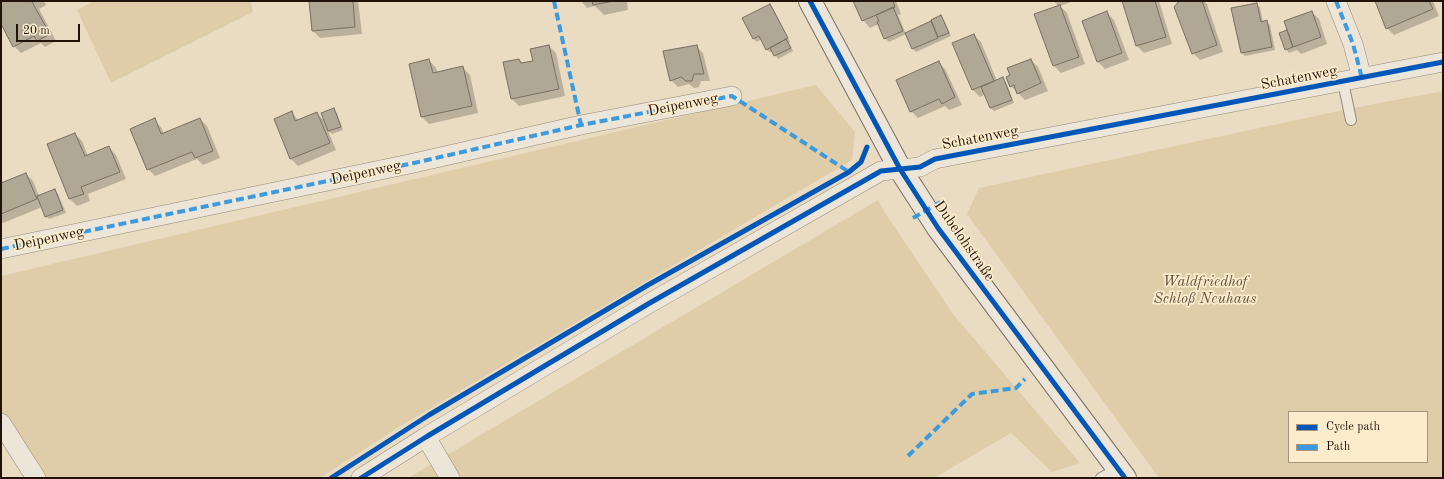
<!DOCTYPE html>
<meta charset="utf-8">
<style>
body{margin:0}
#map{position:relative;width:1444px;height:479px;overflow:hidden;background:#eadcc2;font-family:"Old Standard TT",serif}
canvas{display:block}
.frame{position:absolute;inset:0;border:2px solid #22130a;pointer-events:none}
.legend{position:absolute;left:1288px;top:411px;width:140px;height:52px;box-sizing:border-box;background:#fceccc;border:1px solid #a5957e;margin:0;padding:5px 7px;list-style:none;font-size:12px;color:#22130a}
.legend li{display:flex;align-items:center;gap:8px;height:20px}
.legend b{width:20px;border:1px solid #a5957e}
.scale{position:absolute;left:16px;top:24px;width:64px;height:18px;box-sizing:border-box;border:2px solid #22130a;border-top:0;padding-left:5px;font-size:12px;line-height:14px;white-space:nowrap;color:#22130a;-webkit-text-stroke:3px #fceccc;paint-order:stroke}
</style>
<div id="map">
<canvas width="1444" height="479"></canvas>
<div class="frame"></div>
<ul class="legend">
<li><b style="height:5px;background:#0057b8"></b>Cycle path</li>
<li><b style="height:5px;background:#3c9ade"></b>Path</li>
</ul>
<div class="scale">20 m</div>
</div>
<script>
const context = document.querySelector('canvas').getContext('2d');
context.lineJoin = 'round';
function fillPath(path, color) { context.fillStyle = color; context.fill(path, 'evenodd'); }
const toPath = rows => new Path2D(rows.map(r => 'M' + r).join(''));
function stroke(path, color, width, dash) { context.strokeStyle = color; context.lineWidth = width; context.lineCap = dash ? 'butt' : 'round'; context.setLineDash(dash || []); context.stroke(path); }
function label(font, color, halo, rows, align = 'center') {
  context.font = font + ' "Old Standard TT",serif'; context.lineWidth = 3.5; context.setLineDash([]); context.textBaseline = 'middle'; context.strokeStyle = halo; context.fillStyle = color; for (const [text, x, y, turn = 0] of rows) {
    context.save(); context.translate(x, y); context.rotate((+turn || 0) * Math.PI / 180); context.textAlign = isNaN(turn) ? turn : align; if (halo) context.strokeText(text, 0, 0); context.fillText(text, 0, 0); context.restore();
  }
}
const green = toPath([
 [94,1,251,1,253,12,111,83,77,10],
 [816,85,855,132,852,160,404,424,320,478,42,478,1,413,1,276],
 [1443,91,1443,478,1159,478,967,214,979,188,1348,109],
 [1289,412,1427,412,1427,462,1289,462],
 [878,200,885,213,953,314,1080,463,1052,472,1011,433,934,478,408,478]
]);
const shadow = toPath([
 [1,1,44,1,46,5,39,9,56,41,45,47,41,43,21,53,14,46,1,22],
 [310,1,358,1,362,34,320,38,313,31],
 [581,1,627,1,628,10,604,15,595,6,587,8],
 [854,1,896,1,901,14,898,15,906,34,932,22,941,16,944,20,951,36,916,52,913,49,906,34,889,42,885,38,879,24,870,28,863,20],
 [1054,1,1074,1,1060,6,1067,13,1085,64,1061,73,1054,66,1036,14,1058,6],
 [1123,1,1159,1,1172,44,1144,53,1137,46],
 [1181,1,1204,1,1207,4,1223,52,1200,60,1193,53],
 [1376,1,1433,1,1439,16,1394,35,1387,28],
 [1256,4,1260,7,1263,22,1267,22,1270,25,1275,50,1245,56,1242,53,1232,9],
 [770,5,773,8,790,42,789,43,793,51,778,59,773,51,770,52,766,49,761,39,757,42,753,38],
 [1312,12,1319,19,1327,44,1301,54,1297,50,1289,53,1286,49,1287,31,1289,34],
 [1107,13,1114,20,1129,60,1105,69,1098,62,1083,21],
 [974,35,981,42,997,81,1002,78,1006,82,1014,103,994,111,990,108,985,94,980,97,973,90],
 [549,46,556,53,565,96,519,106,512,99,504,63,519,60,523,64,534,62],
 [696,46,703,53,710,81,701,81,699,87,694,88,689,84,678,87,671,80],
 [429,60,436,68,438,73,463,68,470,75,478,113,429,124,422,117],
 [1031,60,1038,67,1048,91,1025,100,1011,86],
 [938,62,945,69,962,105,949,110,945,106,918,118,911,111],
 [334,110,337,113,343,130,332,134,328,131,336,150,298,166,291,159,275,119,291,112,299,121,317,114,325,121],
 [200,119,207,126,220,158,203,165,197,159,155,176,148,169,154,120,161,127,164,134],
 [75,134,82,141,88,156,109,148,116,155,126,179,88,194,90,201,77,206,70,199,48,144],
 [26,174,33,181,39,196,55,190,58,194,66,213,49,219,46,216,42,207,3,223,1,221,1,182,2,183]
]);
const building = toPath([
 [1,1,34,1,32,2,50,34,37,41,34,36,13,47,1,24,1,1],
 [309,1,353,1,355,27,312,31,309,1],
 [592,1,614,1,593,5,592,1],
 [853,1,893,1,895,7,862,21,853,1],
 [1122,1,1155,1,1166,37,1136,46,1122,1],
 [1179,1,1202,1,1217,45,1192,54,1174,7,1179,1],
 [1375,1,1429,1,1433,9,1386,29,1375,1],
 [1257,3,1261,22,1267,20,1272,47,1241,53,1231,8,1257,3],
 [770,4,788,38,766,50,759,36,753,39,742,18,770,4],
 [1060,5,1079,57,1053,66,1034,14,1060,5],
 [893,7,903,31,884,39,877,22,879,21,876,15,893,7],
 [1107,11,1122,53,1097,62,1082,21,1107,11],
 [1312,11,1321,37,1293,47,1284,21,1312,11],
 [941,15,949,33,938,37,931,20,941,15],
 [931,21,938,38,912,49,905,33,931,21],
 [1287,30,1293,47,1285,50,1279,33,1287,30],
 [974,34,994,81,972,90,952,43,974,34],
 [786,39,791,48,774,56,770,48,786,39],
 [549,45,559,89,511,99,503,62,519,59,521,63,533,61,530,49,549,45],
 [697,45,704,74,694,74,692,81,686,81,681,77,670,81,663,51,697,45],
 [429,59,433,73,463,66,472,106,421,117,409,64,429,59],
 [1031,59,1041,83,1017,94,1014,85,1010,87,1006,77,1010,75,1007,68,1031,59],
 [939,61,955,97,942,104,939,99,910,112,896,80,939,61],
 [1003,77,1012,100,990,108,981,87,1003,77],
 [334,108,341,127,328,131,321,113,334,108],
 [292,111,295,121,317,112,330,143,290,159,274,119,292,111],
 [155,118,161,134,200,118,213,151,195,158,192,152,147,170,130,129,155,118],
 [75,133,85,156,109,146,120,172,81,187,84,194,69,199,47,144,75,133],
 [26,173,37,199,1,214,1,183,26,173],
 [55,189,63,210,45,217,37,196,55,189]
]);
const service = toPath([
 [1343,82,1351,120],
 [1101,478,1118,469]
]);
const minor = toPath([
 [1336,1,1353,44,1362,78],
 [1,249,414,163,581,125,732,96],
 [1,423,36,478],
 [426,437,450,478],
 [361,478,426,437,648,304,881,171,920,167,935,159,1443,62]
]);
const secondary = toPath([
 [810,1,900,169,938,228,1125,478]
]);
const quiet = toPath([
 [554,1,581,125],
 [1336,1,1353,44,1362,78],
 [913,218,944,200],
 [1,249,414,163,581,125,732,96,849,172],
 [908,456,972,394,1016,388,1025,379]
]);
const cycleway = toPath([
 [810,1,900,169,938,228,1125,478],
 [331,478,429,415,648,285,849,172,861,162,867,147],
 [361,478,426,437,648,304,881,171,920,167,935,159,1443,62]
]);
const streetNames = [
 ["Schatenweg",1299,78,-11],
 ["Deipenweg",683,105,-11],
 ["Schatenweg",980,138,-11],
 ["Deipenweg",366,173,-12],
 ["Deipenweg",49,239,-12],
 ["Dubelohstraße",964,241,55]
];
const parkNames = [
 ["Waldfriedhof",1205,282],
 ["Schloß Neuhaus",1205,299]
];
fillPath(green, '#dfcca9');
fillPath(shadow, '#0003');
fillPath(building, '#b1a795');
stroke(building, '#786f61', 1);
stroke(service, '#938a7a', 12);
stroke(minor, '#938a7a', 20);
stroke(secondary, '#786f61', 24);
stroke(service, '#ece5d8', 10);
stroke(minor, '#ece5d8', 19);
stroke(secondary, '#ece5d8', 22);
stroke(quiet, '#3c9ade', 4, [8, 4]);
stroke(cycleway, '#0057b8', 5);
label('15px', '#22130a', '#fceccc', streetNames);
label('italic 15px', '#614f3b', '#fceccc', parkNames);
</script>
